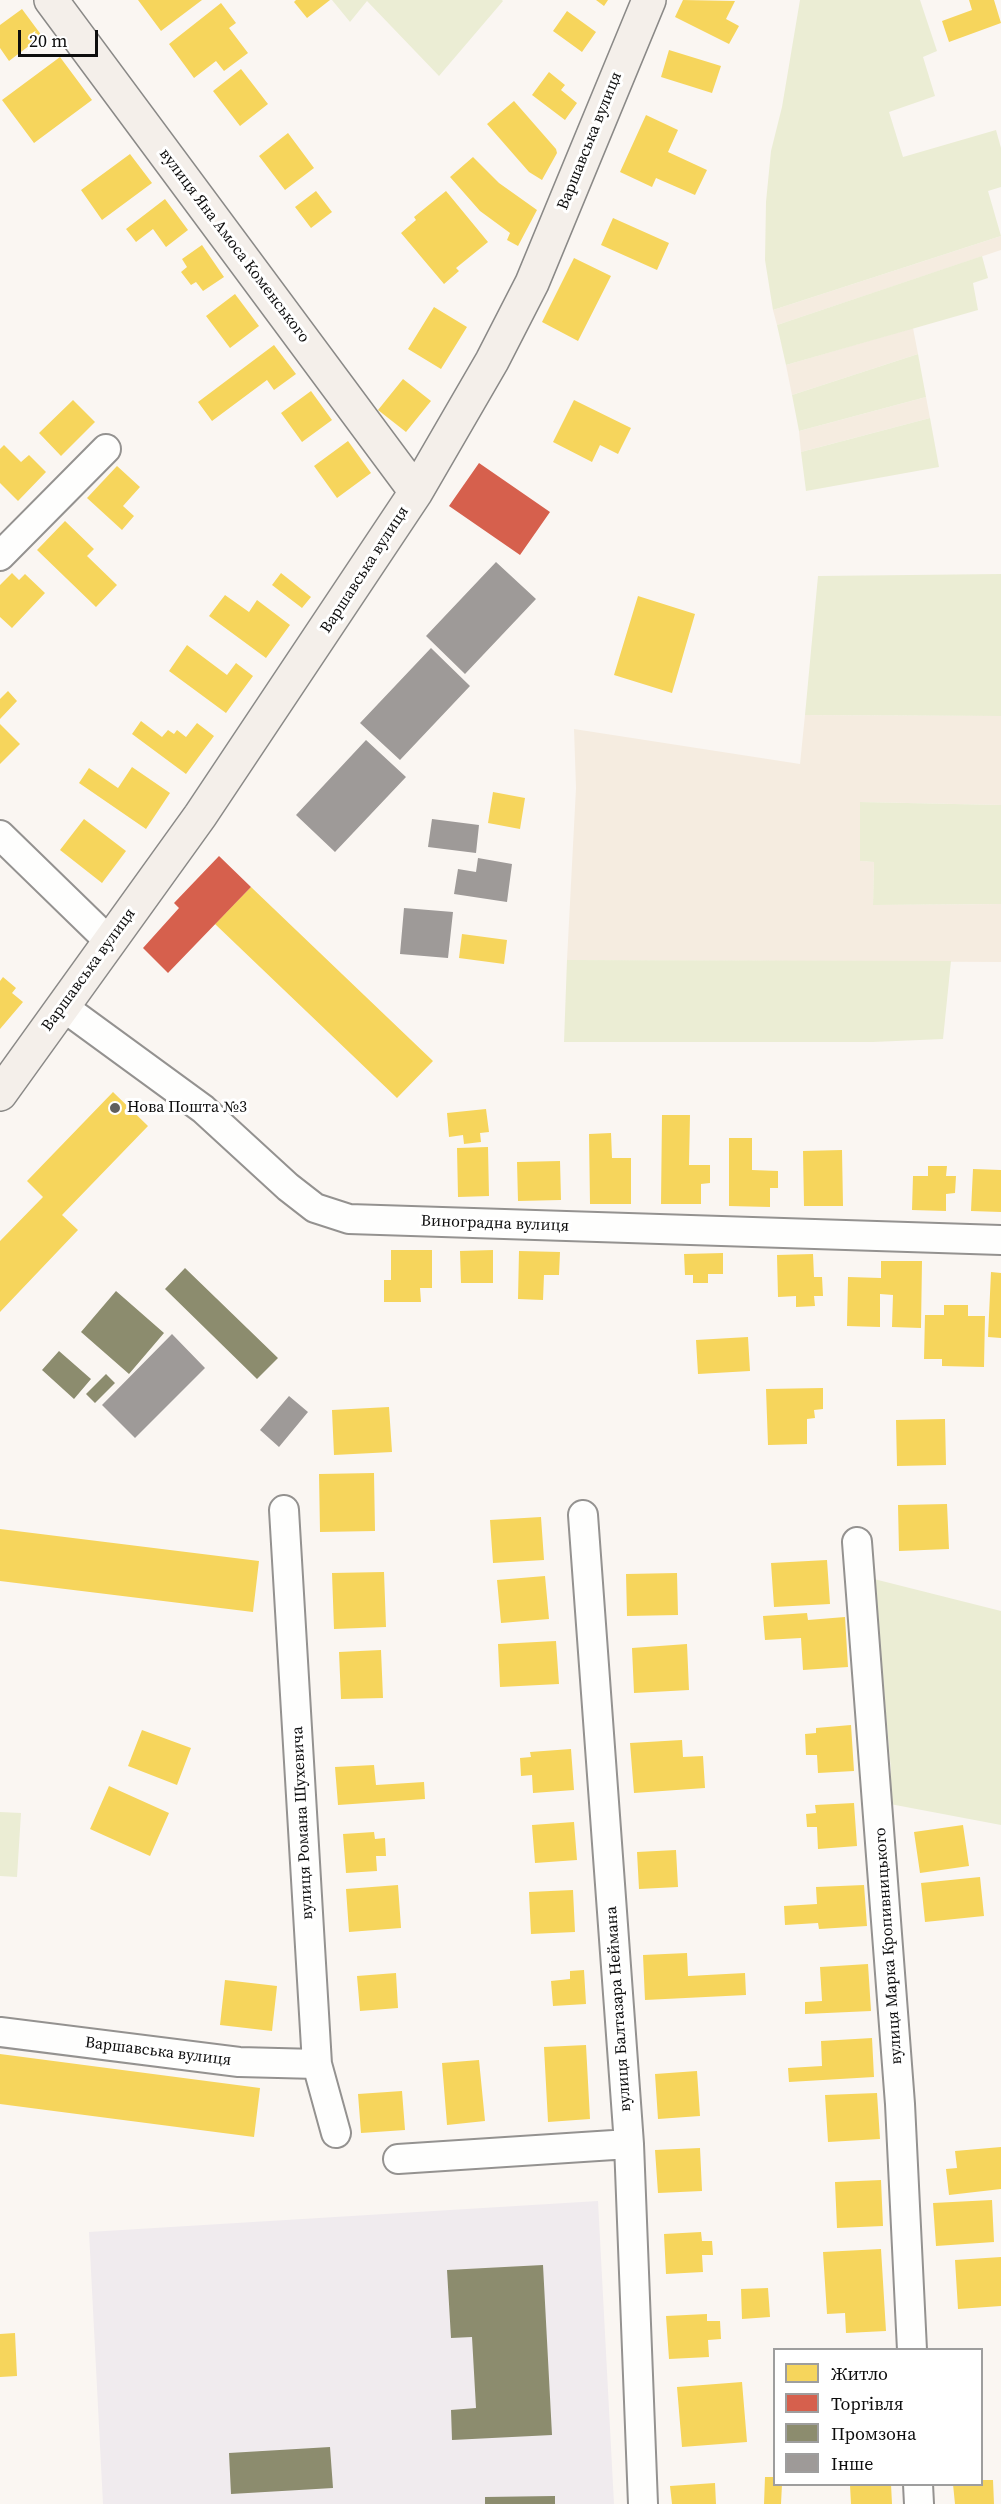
<!DOCTYPE html>
<meta charset="utf-8">
<style>
body{margin:0}
#map{position:relative;width:1001px;height:2504px;overflow:hidden;background:#faf6f2;font-family:"Source Serif 4",serif}
canvas{display:block}
.legend{position:absolute;left:773px;top:2348px;width:210px;height:138px;box-sizing:border-box;background:#fff;border:2px solid #9e9e9e;margin:0;padding:8px 10px;list-style:none;font-size:18px;color:#0d0d0d}
.legend li{display:flex;align-items:center;gap:12px;height:30px}
.legend b{width:30px;border:2px solid #9e9e9e}
.scale{position:absolute;left:18px;top:30px;width:80px;height:27px;box-sizing:border-box;border:3px solid #0d0d0d;border-top:0;padding-left:8px;font-size:18px;line-height:21px;white-space:nowrap;color:#0d0d0d;-webkit-text-stroke:4px #fff;paint-order:stroke}
</style>
<div id="map">
<canvas width="1001" height="2504"></canvas>
<ul class="legend">
<li><b style="height:16px;background:#f6d55c"></b>Житло</li>
<li><b style="height:16px;background:#d6604d"></b>Торгівля</li>
<li><b style="height:16px;background:#8c8c6e"></b>Промзона</li>
<li><b style="height:16px;background:#9e9a98"></b>Інше</li>
</ul>
<div class="scale">20 m</div>
</div>
<script>
const context = document.querySelector('canvas').getContext('2d');
context.lineJoin = 'round';
function fillPath(path, color) { context.fillStyle = color; context.fill(path, 'evenodd'); }
const toPath = rows => new Path2D(rows.map(r => 'M' + r).join(''));
function stroke(path, color, width, dash) { context.strokeStyle = color; context.lineWidth = width; context.lineCap = dash ? 'butt' : 'round'; context.setLineDash(dash || []); context.stroke(path); }
function label(font, color, halo, rows, align = 'center') {
  context.font = font + ' "Source Serif 4",serif'; context.lineWidth = 6; context.setLineDash([]); context.textBaseline = 'middle'; context.strokeStyle = halo; context.fillStyle = color; for (const [text, x, y, turn = 0] of rows) {
    context.save(); context.translate(x, y); context.rotate((+turn || 0) * Math.PI / 180); context.textAlign = isNaN(turn) ? turn : align; if (halo) context.strokeText(text, 0, 0); context.fillText(text, 0, 0); context.restore();
  }
}
const industrial = toPath([
 [598,2201,614,2504,103,2504,89,2232]
]);
const farmland = toPath([
 [1001,236,1001,250,777,325,773,310],
 [913,328,918,354,792,395,786,365],
 [926,397,930,418,801,452,799,431],
 [805,715,1001,716,1001,805,860,802,860,861,874,862,873,905,1001,904,1001,962,567,960,576,788,574,729,800,764]
]);
const green = toPath([
 [332,0,502,0,503,1,439,76,367,1,350,22],
 [800,0,920,0,937,51,923,57,935,96,889,112,903,157,996,130,1001,148,1001,187,988,191,1001,236,773,310,765,260,766,202,771,151,782,107],
 [982,256,988,278,973,283,978,310,786,365,777,325],
 [918,354,926,397,799,431,792,395],
 [930,418,939,467,806,491,801,452],
 [1001,574,1001,716,805,715,818,576],
 [860,802,1001,805,1001,904,873,905,874,862,860,861],
 [567,960,951,961,943,1039,873,1042,564,1042],
 [874,1579,1001,1611,1001,1825,890,1804,891,1770],
 [0,1812,21,1813,17,1877,0,1876]
]);
const homes = toPath([
 [138,0,202,0,161,31],
 [296,0,330,0,307,18,294,2],
 [596,0,608,0,604,6],
 [683,0,735,1,726,19,739,26,729,44,675,17],
 [969,0,994,0,1001,23,949,42,942,21,972,10],
 [221,3,236,23,229,28,248,53,224,71,216,61,194,78,169,44],
 [22,9,42,36,9,61,0,48,0,25],
 [567,11,596,32,582,52,553,31],
 [669,50,721,66,712,93,661,77],
 [60,57,92,100,34,143,2,100],
 [241,69,268,104,240,126,213,91],
 [549,72,565,85,561,90,577,103,565,120,532,95],
 [514,101,556,149,557,153,542,180,529,172,487,124],
 [646,115,678,130,668,152,707,170,695,195,656,178,652,187,620,172],
 [288,133,314,168,285,190,259,156],
 [130,154,152,183,102,220,81,190],
 [473,157,499,183,537,210,518,246,507,240,510,233,480,211,450,177],
 [316,191,332,212,311,228,295,207],
 [446,191,488,242,456,268,459,271,444,284,401,233,416,220,414,217],
 [165,199,188,230,166,247,153,229,136,242,126,229],
 [613,218,669,243,657,270,601,245],
 [202,245,224,277,203,291,196,282,191,285,181,272,187,267,182,259],
 [574,258,611,276,578,341,542,322],
 [235,294,259,326,230,348,206,316],
 [434,307,467,327,441,369,408,349],
 [274,345,296,374,274,390,267,380,212,421,198,402],
 [403,379,431,401,406,432,378,410],
 [311,391,332,420,302,442,281,413],
 [73,400,95,422,61,456,39,433],
 [574,400,631,428,618,454,600,445,592,462,553,442],
 [348,441,371,473,337,498,314,466],
 [4,445,21,462,29,455,46,472,18,501,0,483,0,449],
 [117,466,140,487,123,506,134,516,122,530,87,498],
 [65,521,94,549,87,556,117,585,96,607,37,550],
 [12,573,19,580,25,574,45,593,12,628,0,617,0,585],
 [281,573,311,597,302,608,272,585],
 [225,595,249,612,257,600,290,625,266,658,209,616],
 [638,596,695,614,672,693,614,675],
 [187,645,227,675,236,663,253,676,226,713,169,671],
 [8,691,17,701,0,719,0,699],
 [141,721,162,737,168,730,174,734,177,730,186,737,197,723,214,736,186,774,132,734],
 [0,724,20,744,0,764],
 [132,767,170,793,146,829,79,783,89,768,118,788],
 [493,792,525,798,520,829,488,823],
 [84,819,126,851,102,883,60,850],
 [251,887,433,1061,397,1098,215,924],
 [462,934,507,940,504,964,459,958],
 [3,977,16,988,12,993,23,1002,0,1029,0,981],
 [113,1092,148,1126,62,1215,78,1230,0,1312,0,1241,43,1197,27,1181],
 [486,1109,489,1132,480,1133,481,1142,464,1144,463,1135,449,1137,447,1113],
 [662,1115,690,1115,689,1165,710,1165,710,1183,701,1184,701,1204,661,1204],
 [611,1133,612,1158,631,1158,631,1204,590,1204,589,1134],
 [729,1138,752,1138,752,1170,778,1171,778,1188,770,1188,770,1207,729,1206],
 [488,1147,489,1196,458,1197,457,1148],
 [842,1150,843,1206,804,1206,803,1151],
 [560,1161,561,1200,518,1201,517,1162],
 [928,1166,947,1166,946,1176,956,1176,955,1193,946,1194,946,1211,912,1210,913,1176,928,1176],
 [973,1169,1001,1170,1001,1212,971,1211],
 [391,1250,432,1250,432,1288,420,1288,421,1302,384,1302,384,1280,391,1280],
 [493,1250,493,1283,461,1283,460,1251],
 [519,1251,560,1252,559,1275,544,1275,543,1300,518,1299],
 [723,1253,723,1274,708,1274,708,1283,693,1283,693,1275,685,1275,684,1254],
 [813,1254,814,1277,822,1277,823,1296,814,1296,815,1306,796,1307,796,1296,778,1297,777,1255],
 [881,1261,922,1261,921,1328,892,1327,893,1295,880,1294,880,1327,847,1326,848,1277,881,1278],
 [991,1272,1001,1273,1001,1338,988,1337],
 [944,1305,968,1305,968,1316,985,1316,984,1367,942,1366,942,1359,924,1359,925,1315,944,1315],
 [748,1337,750,1371,698,1374,696,1340],
 [823,1388,823,1409,814,1410,815,1418,807,1419,807,1444,768,1445,766,1389],
 [389,1407,392,1452,334,1455,332,1410],
 [945,1419,946,1465,897,1466,896,1420],
 [374,1473,375,1531,320,1532,319,1474],
 [947,1504,949,1549,899,1551,898,1505],
 [541,1517,544,1560,493,1563,490,1520],
 [0,1529,259,1561,253,1612,0,1581],
 [827,1560,830,1604,774,1607,771,1563],
 [384,1572,386,1627,334,1629,332,1573],
 [677,1573,678,1615,627,1616,626,1574],
 [545,1576,549,1619,501,1623,497,1580],
 [807,1613,808,1620,845,1617,848,1667,803,1670,801,1638,765,1640,763,1616],
 [556,1641,559,1684,500,1687,498,1644],
 [687,1644,689,1690,634,1693,632,1648],
 [381,1650,383,1698,341,1699,339,1652],
 [851,1725,854,1771,818,1773,817,1755,806,1755,805,1734,816,1733,816,1728],
 [142,1730,191,1748,177,1785,128,1766],
 [682,1740,683,1757,703,1756,705,1788,634,1793,630,1743],
 [571,1749,574,1790,533,1793,532,1775,521,1776,520,1758,531,1757,530,1752],
 [374,1765,376,1785,424,1782,425,1799,338,1805,335,1767],
 [109,1786,169,1813,150,1856,90,1829],
 [854,1803,857,1846,818,1849,817,1827,807,1827,806,1814,816,1813,815,1805],
 [574,1822,577,1860,535,1863,532,1825],
 [963,1825,969,1866,920,1873,914,1832],
 [374,1832,375,1839,385,1838,386,1856,376,1856,377,1871,346,1873,343,1834],
 [676,1850,678,1887,639,1889,637,1852],
 [980,1877,984,1916,925,1922,921,1883],
 [398,1885,401,1928,349,1932,346,1889],
 [864,1885,867,1926,819,1929,818,1923,785,1925,784,1906,817,1904,816,1887],
 [573,1890,575,1932,531,1934,529,1892],
 [687,1953,688,1976,745,1973,746,1995,645,2000,643,1955],
 [868,1964,871,2011,805,2014,805,2002,822,2001,820,1967],
 [584,1970,586,2004,553,2006,551,1981,570,1979,570,1971],
 [396,1973,398,2008,360,2011,357,1976],
 [225,1980,277,1986,272,2031,220,2025],
 [872,2038,874,2077,789,2082,788,2068,822,2066,821,2041],
 [586,2045,590,2119,548,2122,544,2047],
 [0,2054,260,2088,254,2137,0,2104],
 [479,2060,485,2121,447,2125,442,2063],
 [697,2071,700,2116,658,2119,655,2074],
 [402,2091,405,2130,361,2133,358,2094],
 [877,2093,880,2139,828,2142,825,2095],
 [1001,2147,1001,2189,949,2195,946,2169,957,2168,955,2151],
 [700,2148,702,2191,658,2193,655,2150],
 [881,2180,883,2226,837,2228,835,2182],
 [992,2200,994,2242,936,2246,933,2203],
 [701,2232,702,2241,712,2241,713,2255,702,2255,703,2272,666,2274,664,2234],
 [881,2249,886,2331,846,2333,845,2313,827,2314,823,2252],
 [1001,2257,1001,2306,958,2309,955,2260],
 [768,2288,770,2317,742,2319,741,2289],
 [707,2314,707,2321,720,2321,721,2339,708,2340,709,2357,669,2359,666,2316],
 [15,2333,17,2376,0,2377,0,2334],
 [742,2382,747,2442,682,2447,677,2387],
 [765,2477,774,2477,774,2484,782,2484,781,2504,764,2504],
 [982,2480,993,2480,994,2504,955,2504,953,2484,982,2484],
 [715,2483,716,2504,672,2504,670,2486],
 [891,2484,892,2504,851,2504,850,2485]
]);
const shops = toPath([
 [479,463,550,512,520,555,449,506],
 [219,856,251,887,168,973,143,948,179,908,174,903]
]);
const industry = toPath([
 [185,1268,278,1358,257,1379,165,1289],
 [116,1291,164,1333,129,1374,81,1332],
 [59,1351,91,1379,74,1399,42,1370],
 [106,1374,115,1383,95,1403,86,1394],
 [543,2265,552,2435,452,2440,451,2410,476,2408,472,2337,451,2338,447,2270],
 [330,2447,333,2488,231,2494,229,2453],
 [555,2496,555,2504,485,2504,485,2497]
]);
const building = toPath([
 [496,562,536,599,465,674,426,636],
 [431,648,470,686,400,760,360,723],
 [366,740,406,777,335,852,296,815],
 [432,819,479,825,476,853,428,847],
 [478,858,512,864,507,902,454,894,458,869,476,872],
 [404,908,453,912,448,958,400,954],
 [172,1334,205,1368,135,1438,102,1405],
 [289,1396,308,1412,279,1447,260,1430]
]);
const street = toPath([
 [0,556,106,449],
 [0,835,110,942],
 [62,1006,203,1109,288,1187,315,1208,349,1219,1001,1240],
 [284,1510,317,2064,336,2133],
 [583,1515,629,2144,643,2504],
 [857,1542,900,2104,912,2350],
 [0,2032,239,2062,317,2064],
 [398,2159,629,2144],
 [918,2484,919,2504]
]);
const secondary = toPath([
 [51,0,416,492],
 [0,1094,200,816,416,492,492,361,532,283,649,0]
]);
const markers = [
 [115,1108,6,"#605f5d"]
];
const streetNames = [
 ["Варшавська вулиця",590,141,-68],
 ["вулиця Яна Амоса Коменського",234,246,53],
 ["Варшавська вулиця",365,570,-57],
 ["Варшавська вулиця",89,970,-54],
 ["Виноградна вулиця",495,1224,2],
 ["вулиця Романа Шухевича",303,1823,-93],
 ["вулиця Марка Кропивницького",889,1946,-94],
 ["вулиця Балтазара Неймана",619,2009,-94],
 ["Варшавська вулиця",158,2052,7]
];
const poiNames = [
 ["Нова Пошта №3",127,1108]
];
fillPath(industrial, '#f0ebee');
fillPath(farmland, '#f5ece0');
fillPath(green, '#ebedd4');
fillPath(homes, '#f6d55c');
fillPath(shops, '#d6604d');
fillPath(industry, '#8c8c6e');
fillPath(building, '#9e9a98');
stroke(street, '#949290', 32);
stroke(secondary, '#8a8987', 36);
stroke(street, '#fefefd', 28);
stroke(secondary, '#f4efea', 33);
for (const [x, y, r, color] of markers) { const dot = new Path2D(); dot.arc(x, y, r, 0, 2 * Math.PI); context.fillStyle = color; context.fill(dot); stroke(dot, '#fff', 2); }
label('16px', '#0d0d0d', '#fff', streetNames);
label('16px', '#0d0d0d', '#fff', poiNames, 'left');
</script>
